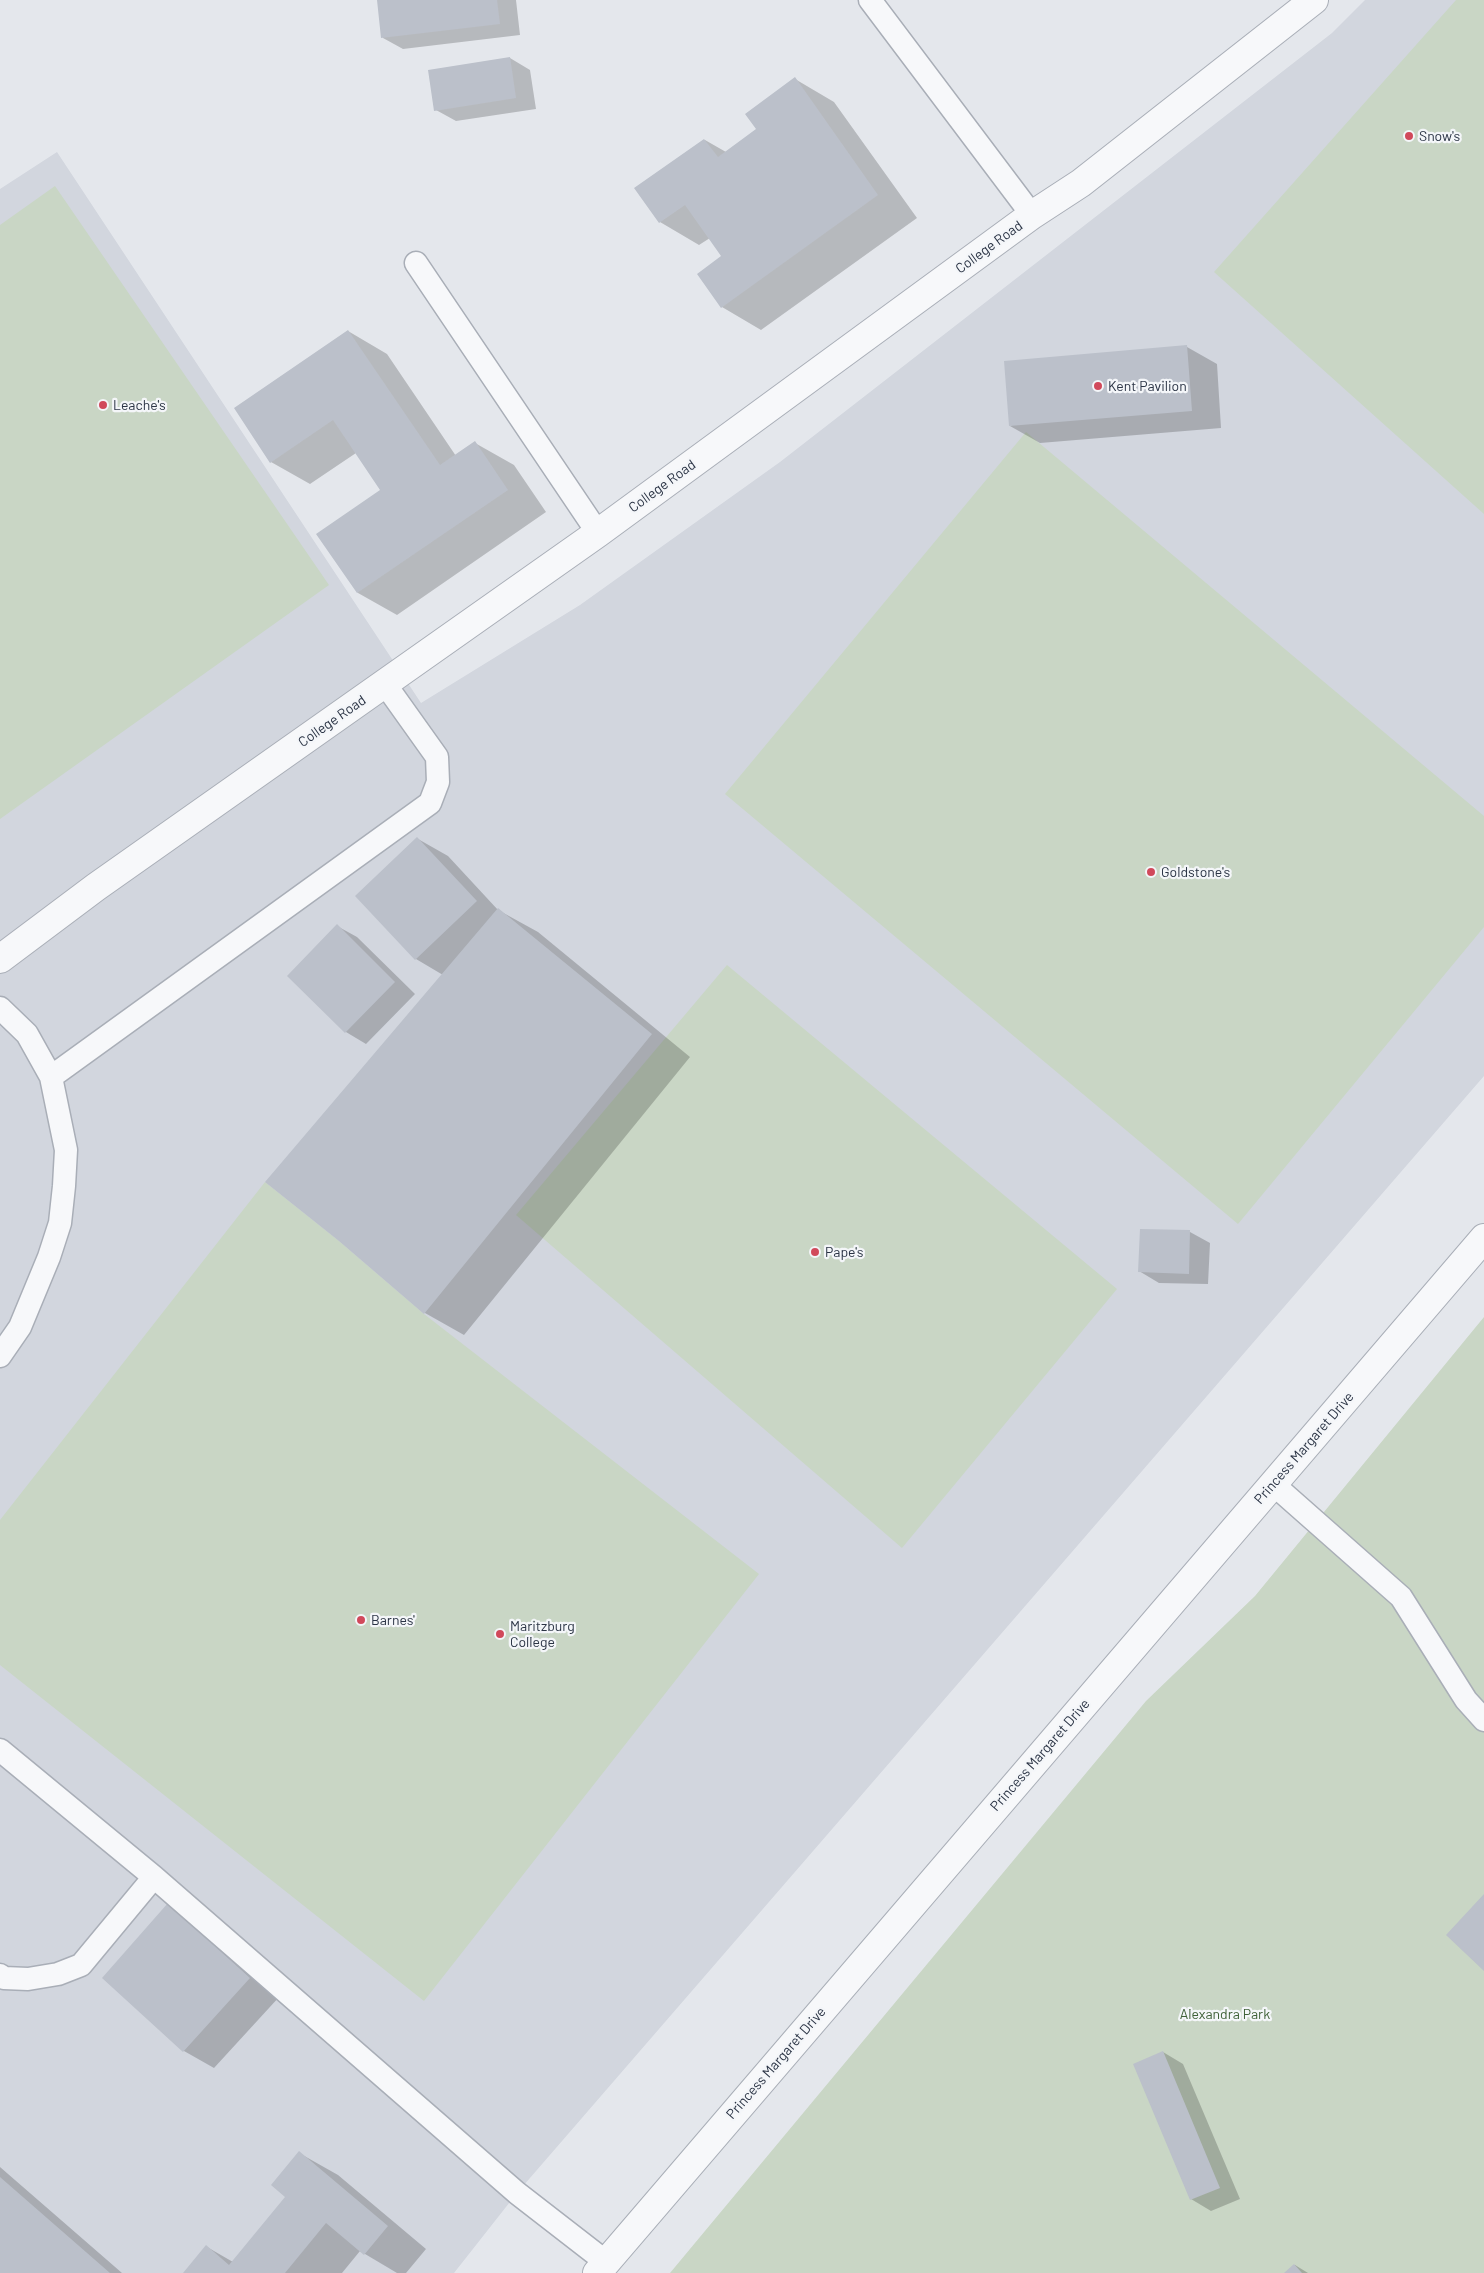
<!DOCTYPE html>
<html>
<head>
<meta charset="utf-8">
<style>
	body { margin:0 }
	canvas { display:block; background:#e4e7ec }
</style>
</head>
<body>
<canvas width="1484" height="2273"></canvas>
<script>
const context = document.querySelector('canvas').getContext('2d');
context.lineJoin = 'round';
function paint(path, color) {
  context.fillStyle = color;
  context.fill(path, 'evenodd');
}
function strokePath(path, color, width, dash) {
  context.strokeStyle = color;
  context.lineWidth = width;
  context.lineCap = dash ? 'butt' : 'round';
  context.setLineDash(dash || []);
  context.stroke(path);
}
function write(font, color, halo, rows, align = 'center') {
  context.font = font + ' Barlow,sans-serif';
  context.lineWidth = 4.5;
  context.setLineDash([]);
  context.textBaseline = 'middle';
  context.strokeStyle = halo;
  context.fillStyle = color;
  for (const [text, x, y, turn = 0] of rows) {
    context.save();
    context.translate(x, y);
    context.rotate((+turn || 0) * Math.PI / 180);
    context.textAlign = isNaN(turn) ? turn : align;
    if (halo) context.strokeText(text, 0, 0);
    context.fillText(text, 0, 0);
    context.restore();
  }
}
const built = new Path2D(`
	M1365 0H1484V1076L517 2193 454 2273H0V189L57 152 421 703 580 605 780 462 1332 33Z`);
const green = new Path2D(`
	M1456 0H1484V514L1214 272Z
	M55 186 329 585 0 819V225Z
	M1026 432 1484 816V927L1238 1224 725 794Z
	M727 965 1117 1289 902 1548 516 1215Z
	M265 1182 339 1241 424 1314 759 1574 424 2001 0 1665V1520Z
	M1484 1317V2273H670L1146 1701 1255 1596Z`);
const shadow = new Path2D(`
	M378 0H516L520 35 403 49 383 38Z
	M510 58 530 70 536 109 456 121 436 110Z
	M795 79 834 102 917 218 761 330 722 307 723 256 710 238 699 245 660 222 636 189 705 140 726 152 758 130Z
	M348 331 387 354 456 456 475 443 514 465 546 512 397 615 358 593 318 534 382 490 356 453 310 484 271 462Z
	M1187 347 1217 364 1221 428 1040 443 1010 426Z
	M418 839 448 856 498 910 538 932 690 1057 464 1335 425 1313 443 975 416 959 357 896Z
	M337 926 357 937 415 994 366 1044 346 1032 289 976Z
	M1190 1232 1210 1243 1208 1284 1159 1283 1139 1271Z
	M199 1922 280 1996 214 2068 184 2051 103 1978Z
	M1163 2052 1183 2064 1240 2199 1211 2211 1191 2199Z
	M299 2153 338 2175 426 2249 406 2273H397L360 2251 342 2273H184L207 2247 233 2262 287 2197Z
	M0 2167 122 2273H0Z
	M1295 2265 1308 2273H1286Z`);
const building = new Path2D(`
	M377 0H497L500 24 381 38Z
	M510 57 516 98 434 111 428 70Z
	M795 77 878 195 721 308 697 274 721 256 685 205 659 223 634 188 704 139 718 157 756 129 745 114Z
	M348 330 440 465 475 441 508 490 357 593 316 534 380 490 333 420 270 463 234 408Z
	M1187 345 1192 411 1009 426 1004 361Z
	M417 837 477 901 415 960 355 896Z
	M498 908 652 1034 424 1314 339 1241 265 1182Z
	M337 924 395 982 345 1033 287 976Z
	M1140 1229 1190 1230 1189 1274 1138 1272Z
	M1484 1894V1971L1446 1935Z
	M168 1903 250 1978 183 2052 102 1978Z
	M1163 2051 1220 2188 1190 2200 1133 2064Z
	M299 2151 388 2226 364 2255 326 2223 285 2273H183L206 2245 229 2265 285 2197 271 2185Z
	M0 2177 110 2273H0Z
	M1294 2264 1302 2273H1284Z`);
const service = new Path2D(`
	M870 0 1032 215
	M416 263 598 533
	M0 1008 27 1034 51 1077 66 1150 64 1186 60 1223 49 1257 20 1327 0 1356
	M51 1077 430 803 438 782 437 757 385 684
	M1273 1484 1401 1597 1466 1700 1484 1720
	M0 1750 154 1877 517 2193 606 2262
	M0 1975 4 1978 28 1979 58 1974 81 1965 154 1877`);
const minor = new Path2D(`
	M597 2273 1484 1238`);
const tertiary = new Path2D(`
	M0 959 96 887 598 533 1032 215 1081 183 1314 0`);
const markers = [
	[1409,136,5,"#d1495b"],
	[1098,386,5,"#d1495b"],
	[103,405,5,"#d1495b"],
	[1151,872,5,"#d1495b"],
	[815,1252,5,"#d1495b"],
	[361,1620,5,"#d1495b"],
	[500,1634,5,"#d1495b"]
];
const poiNames = [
	["Snow's",1419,136],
	["Kent Pavilion",1108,386],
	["Leache's",113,405],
	["Goldstone's",1161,872],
	["Pape's",825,1252],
	["Barnes'",371,1620],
	["Maritzburg",510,1626],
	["College",510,1642]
];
const streetNames = [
	["College Road",989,247,-36],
	["College Road",662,486,-36],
	["College Road",332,721,-35],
	["Princess Margaret Drive",1304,1448,-49],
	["Princess Margaret Drive",1040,1755,-49],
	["Princess Margaret Drive",776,2063,-49]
];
const parkNames = [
	["Alexandra Park",1225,2014]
];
paint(built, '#d2d6de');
paint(green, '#c9d6c5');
paint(shadow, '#0003');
paint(building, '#bbc0ca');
strokePath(service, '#a9aeb7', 25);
strokePath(minor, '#a9aeb7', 30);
strokePath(tertiary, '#a9aeb7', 30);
strokePath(service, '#f7f8fa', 22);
strokePath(minor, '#f7f8fa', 28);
strokePath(tertiary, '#f7f8fa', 28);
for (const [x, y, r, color] of markers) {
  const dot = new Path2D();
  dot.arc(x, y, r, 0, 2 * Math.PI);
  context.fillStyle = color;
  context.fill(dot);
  strokePath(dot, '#f4f6f9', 2);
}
write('14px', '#2b3445', '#f4f6f9', poiNames, 'left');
write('14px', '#2b3445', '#f4f6f9', streetNames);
write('14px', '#3f6138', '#f4f6f9', parkNames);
</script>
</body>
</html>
